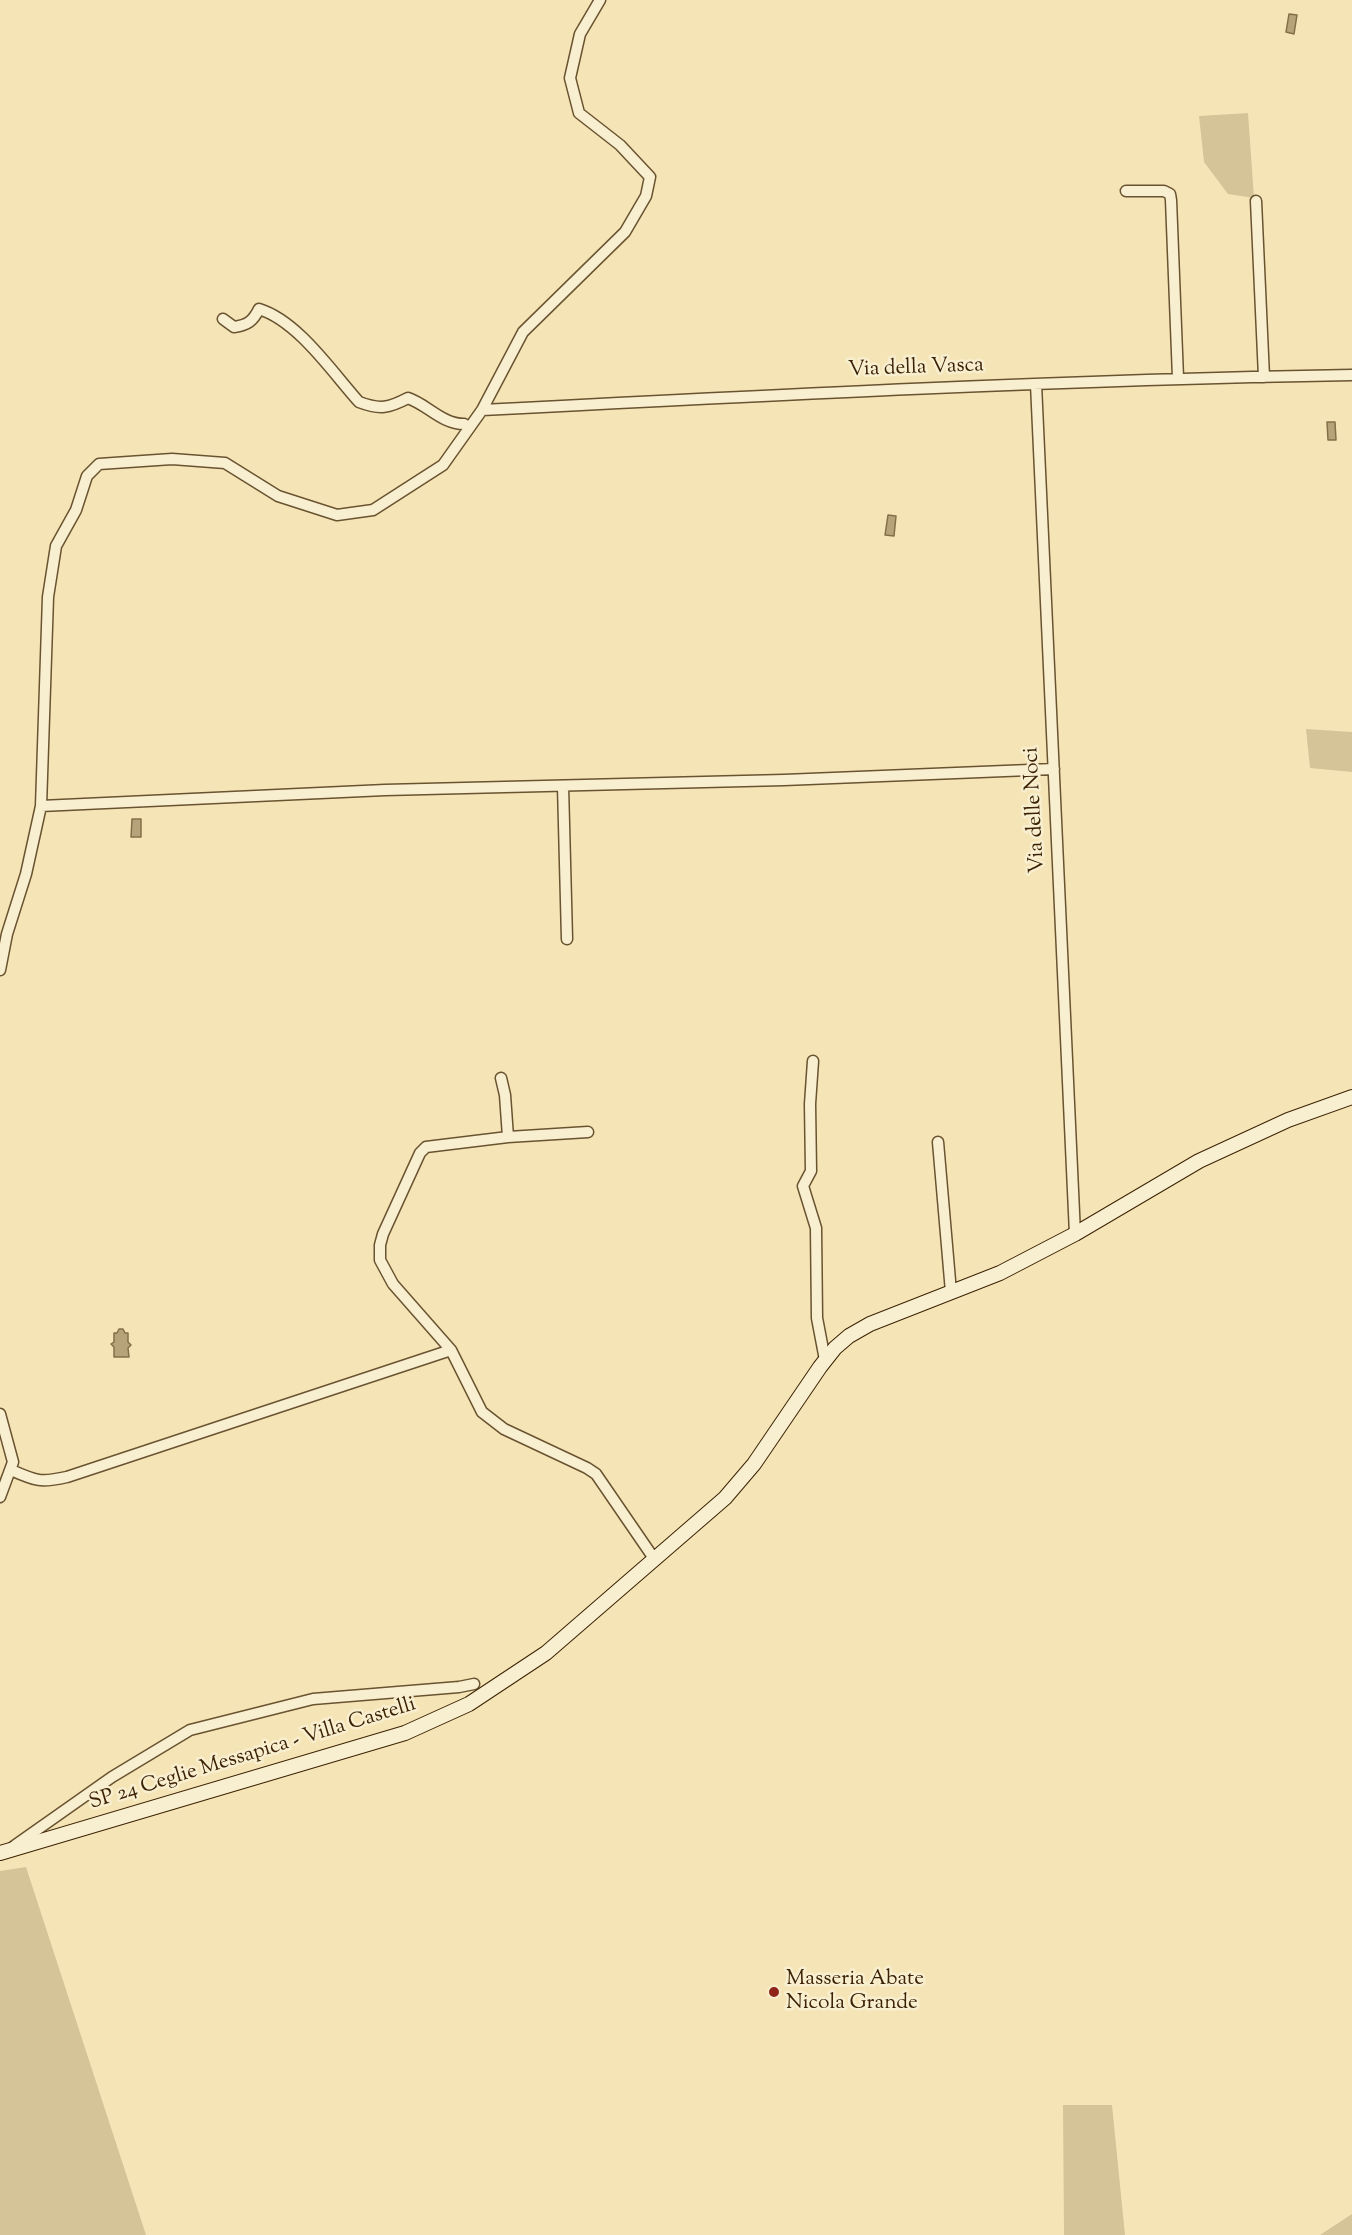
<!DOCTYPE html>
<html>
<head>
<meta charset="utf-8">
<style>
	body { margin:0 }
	canvas { display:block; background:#f5e5b6 }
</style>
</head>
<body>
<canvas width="1352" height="2235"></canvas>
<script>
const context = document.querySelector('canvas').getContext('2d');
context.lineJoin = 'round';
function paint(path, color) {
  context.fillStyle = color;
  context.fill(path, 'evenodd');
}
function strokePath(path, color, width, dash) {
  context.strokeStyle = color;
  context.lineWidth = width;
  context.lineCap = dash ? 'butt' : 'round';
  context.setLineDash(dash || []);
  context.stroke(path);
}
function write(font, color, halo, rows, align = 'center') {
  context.font = font + ' "Sorts Mill Goudy",serif';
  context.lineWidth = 5;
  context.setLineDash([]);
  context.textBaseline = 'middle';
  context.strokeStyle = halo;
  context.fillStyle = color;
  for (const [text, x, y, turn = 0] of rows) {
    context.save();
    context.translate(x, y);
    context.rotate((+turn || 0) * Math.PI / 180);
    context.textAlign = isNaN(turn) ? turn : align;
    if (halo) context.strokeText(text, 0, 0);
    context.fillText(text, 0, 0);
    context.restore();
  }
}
const green = new Path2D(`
	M1248 113 1254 198 1228 194 1204 162 1199 116Z
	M1306 729 1352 732V772L1310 768Z
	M26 1867 146 2235H0V1871Z
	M1063 2105H1112L1125 2235H1064Z
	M1352 2214V2235H1320Z`);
const water = new Path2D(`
	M1289 14 1297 15 1294 34 1286 32Z
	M1327 422H1335L1336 440H1328Z
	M888 515 896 516 894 536 885 535Z
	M132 819H141V837H131Z
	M119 1329H123L125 1333H128V1342L131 1345 128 1348 129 1357H114V1347L111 1344 114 1342V1333H117Z`);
const street = new Path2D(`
	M1126 191H1164L1170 194 1171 200 1178 378
	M1256 201 1264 377
	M223 319 234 327C248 325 253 321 259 309 298 321 332 372 359 402 380 410 389 408 408 398 428 405 442 424 464 424L469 428
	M1036 384 1075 1234
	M482 410C772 395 1062 380 1352 375
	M563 786 567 939
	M41 806 385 790 784 780 1054 769
	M0 970 7 934 26 874 41 806 48 597 56 546 76 510 87 476 99 464 172 459 225 463 278 496 337 515 373 510 443 465 482 410 523 332 625 232 646 196 650 177 620 145 579 113 570 78 580 34 600 0
	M813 1061 810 1104 811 1171 803 1186 816 1228 817 1318 825 1360
	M501 1078 505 1095 508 1137
	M588 1132 508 1137 426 1147 420 1153 383 1234 380 1245V1260L393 1284 451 1350 482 1412 504 1429 587 1468 596 1474 655 1560
	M938 1142 951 1292
	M0 1414 13 1462 0 1497
	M11 1470C36 1481 40 1483 67 1477L451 1350
	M14 1846 112 1777 190 1730 313 1699 459 1687 474 1684`);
const secondary = new Path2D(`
	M0 1853 405 1733 469 1704 546 1653 725 1498 754 1464 820 1367 835 1348 849 1336 870 1324 1000 1273 1075 1234 1199 1161 1288 1120 1352 1097`);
const markers = [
	[774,1992,6,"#8f2418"]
];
const streetNames = [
	["Via della Vasca",916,369,-2],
	["Via delle Noci",1036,810,-93],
	["SP 24 Ceglie Messapica - Villa Castelli",253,1755,-17]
];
const poiNames = [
	["Masseria Abate",786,1980],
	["Nicola Grande",786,2004]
];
paint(green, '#d5c498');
paint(water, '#b6a379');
strokePath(water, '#856f4a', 1.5);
strokePath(street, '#6a5330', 13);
strokePath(secondary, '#3b2203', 16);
strokePath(street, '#f8eed0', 10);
strokePath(secondary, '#f8eed0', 14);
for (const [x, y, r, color] of markers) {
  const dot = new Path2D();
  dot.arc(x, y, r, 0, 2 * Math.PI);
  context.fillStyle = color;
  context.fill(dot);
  strokePath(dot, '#f8eed0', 2);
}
write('21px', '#3b2203', '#f8eed0', streetNames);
write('21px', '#3b2203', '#f8eed0', poiNames, 'left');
</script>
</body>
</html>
